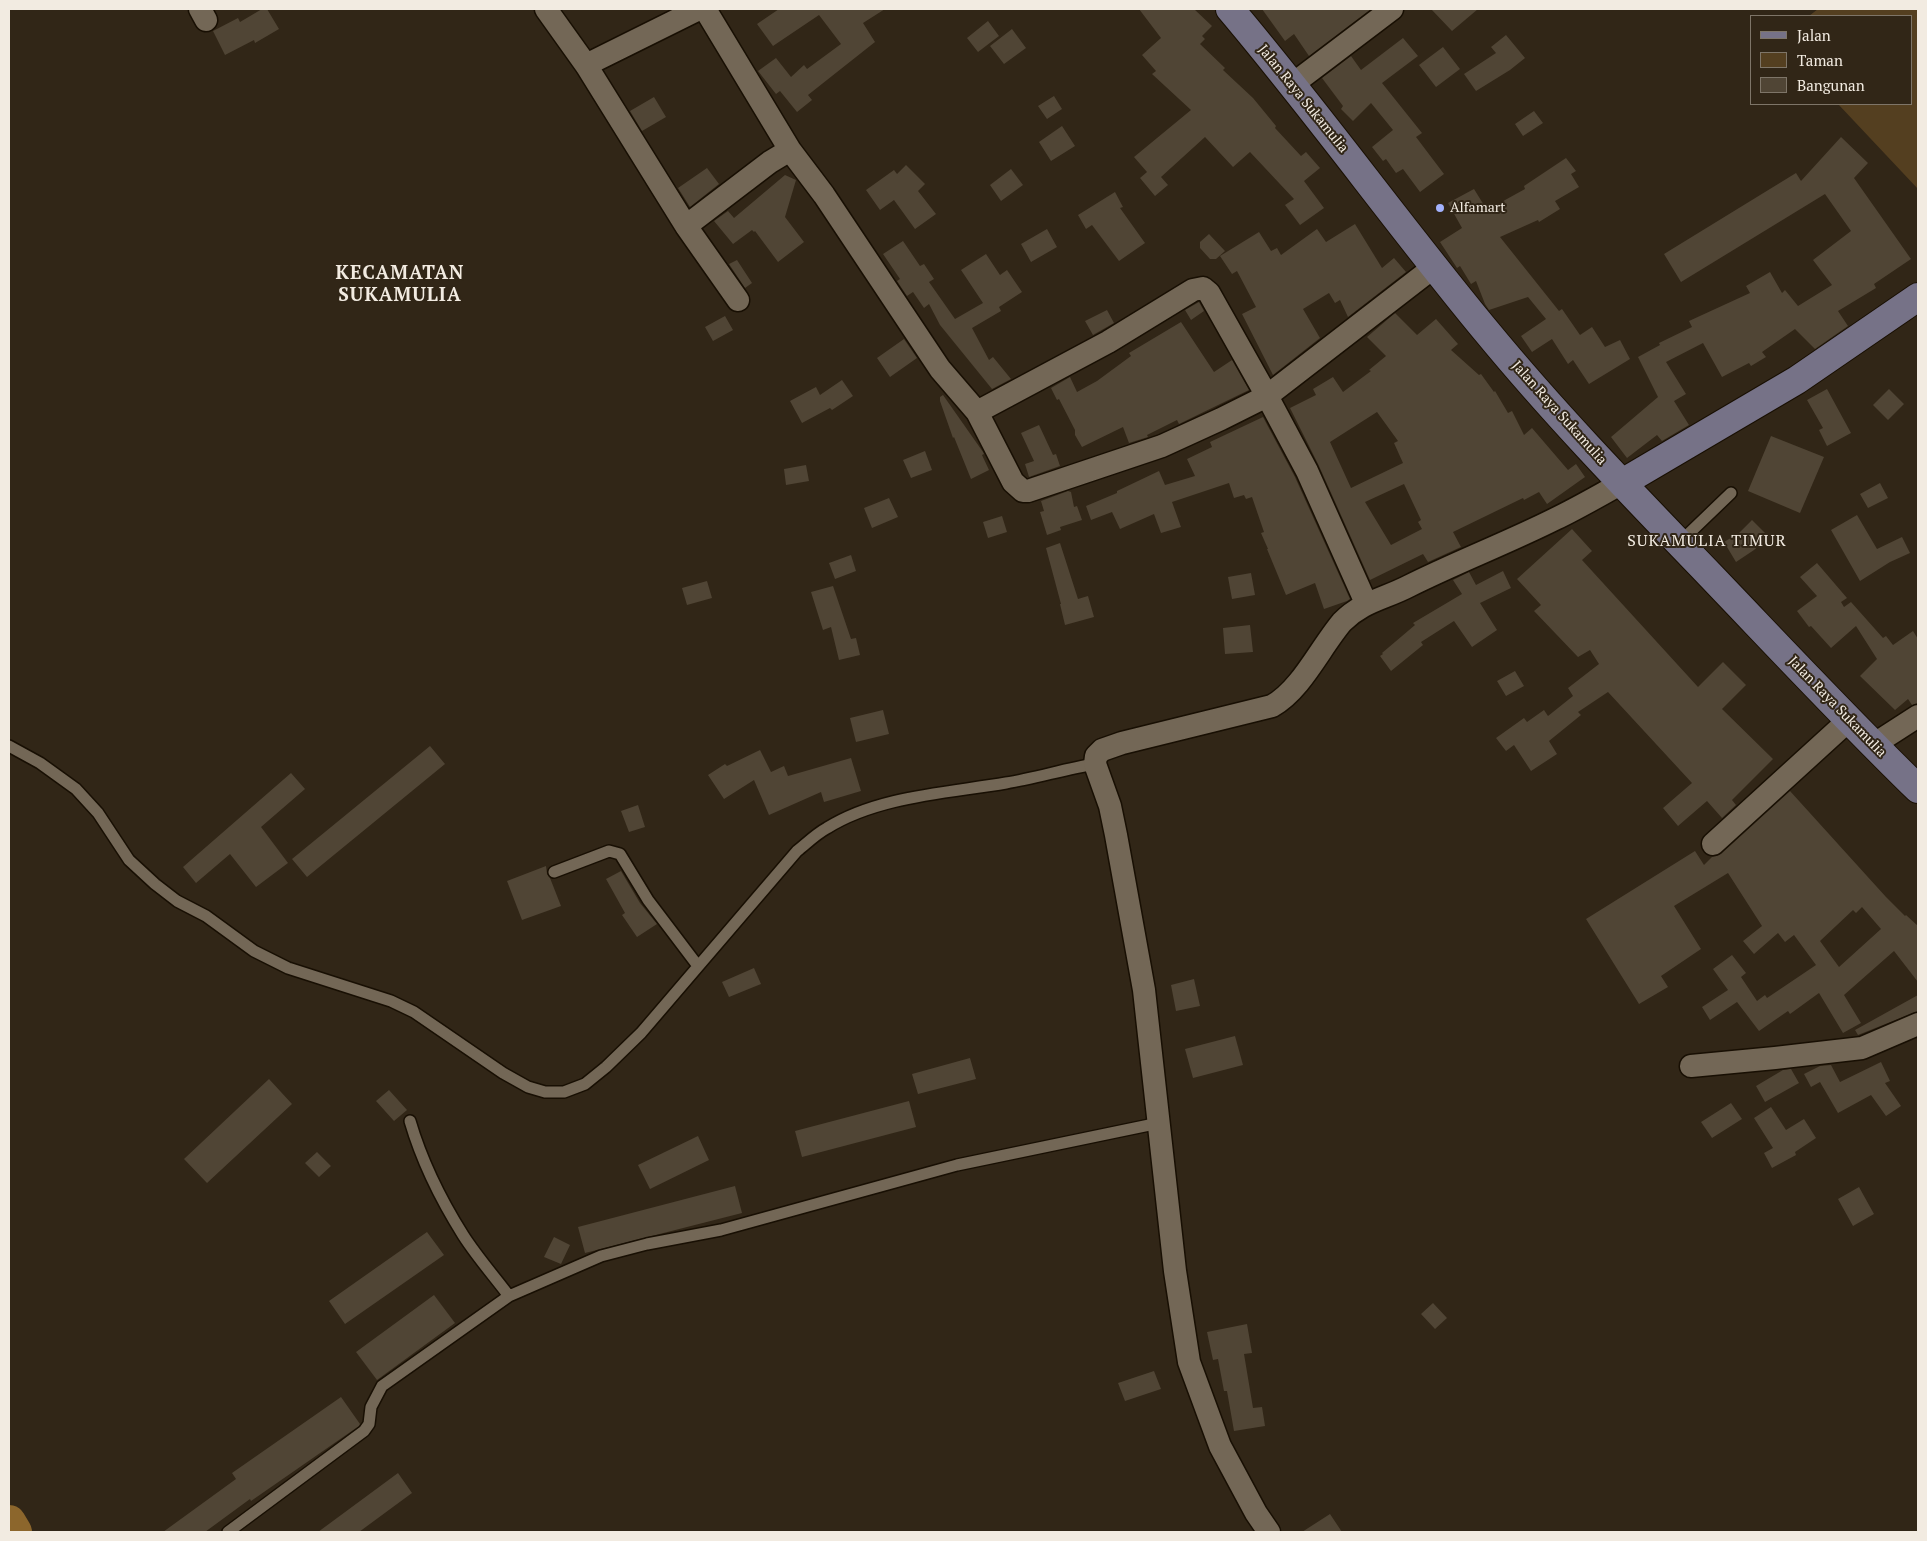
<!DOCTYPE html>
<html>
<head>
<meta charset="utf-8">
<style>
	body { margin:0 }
	#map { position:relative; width:1927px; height:1541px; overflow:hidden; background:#312617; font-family:"PT Serif",serif }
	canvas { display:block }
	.frame { position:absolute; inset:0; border:10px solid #f2ebe1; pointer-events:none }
	.legend { position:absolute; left:1750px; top:15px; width:162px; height:90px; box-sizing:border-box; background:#312617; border:1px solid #7e7568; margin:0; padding:6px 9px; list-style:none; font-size:15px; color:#f2ebe1 }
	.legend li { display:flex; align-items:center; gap:10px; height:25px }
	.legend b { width:25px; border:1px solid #7e7568 }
</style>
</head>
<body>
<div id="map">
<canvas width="1927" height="1541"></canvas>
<div class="frame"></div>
<ul class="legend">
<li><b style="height:6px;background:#767287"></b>Jalan</li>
<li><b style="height:14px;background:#543f20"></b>Taman</li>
<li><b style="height:14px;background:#504535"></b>Bangunan</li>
</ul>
</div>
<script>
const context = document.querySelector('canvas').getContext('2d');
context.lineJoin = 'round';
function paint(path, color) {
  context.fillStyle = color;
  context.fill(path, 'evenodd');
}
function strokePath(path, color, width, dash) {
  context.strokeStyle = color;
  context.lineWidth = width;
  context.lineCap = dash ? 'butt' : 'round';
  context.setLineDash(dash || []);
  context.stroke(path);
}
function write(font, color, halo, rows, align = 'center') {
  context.font = font + ' "PT Serif",serif';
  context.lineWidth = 4;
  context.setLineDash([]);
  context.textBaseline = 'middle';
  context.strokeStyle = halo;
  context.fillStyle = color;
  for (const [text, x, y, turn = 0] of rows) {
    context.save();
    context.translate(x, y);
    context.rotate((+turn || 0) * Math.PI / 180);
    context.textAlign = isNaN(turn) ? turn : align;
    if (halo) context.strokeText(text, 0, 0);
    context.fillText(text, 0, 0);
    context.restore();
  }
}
const green = new Path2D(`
	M1818 9H1918V189L1838 104H1911V16H1809Z`);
const river = new Path2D(`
	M9 1522 15 1532`);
const building = new Path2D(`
	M262 9H267L279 29 255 43 254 40 225 55 213 31 238 18 240 22Z
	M779 9H885L863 23 875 42 808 95 812 100 797 112 780 91 776 94 758 71 776 58 791 77 804 65 807 69 841 44 819 15 773 46 757 24Z
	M1139 9H1194L1212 26 1202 36 1205 39 1200 44 1225 68 1223 70 1253 98 1276 126 1275 128 1301 156 1306 152 1320 168 1304 181 1324 208 1300 225 1285 205 1294 199 1250 152 1233 167 1205 137 1161 177 1168 185 1155 196 1140 178 1147 172 1134 157 1191 110 1152 74 1156 71 1142 55 1161 38Z
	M1262 9H1371L1309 56 1294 34 1285 41Z
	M1431 9H1478L1452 31Z
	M988 21 999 36 978 52 967 38Z
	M1012 29 1026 48 1004 64 990 46Z
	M1506 35 1525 58 1510 70 1476 91 1464 74 1496 53 1491 47Z
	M1403 38 1418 56 1382 83 1422 133 1416 137 1444 174 1420 192 1403 169 1396 173 1386 159 1383 161 1372 147 1393 130 1371 103 1353 121 1341 109 1343 106 1322 78 1351 56 1361 70Z
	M1443 47 1460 69 1436 87 1419 65Z
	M1054 96 1062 109 1047 119 1038 106Z
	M654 97 666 117 642 131 630 111Z
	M1534 111 1543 123 1523 136 1515 124Z
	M1062 126 1075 146 1051 161 1039 142Z
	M1841 137 1868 163 1854 178 1911 259 1874 284 1876 288 1838 311 1848 326 1815 349 1795 329 1762 352 1766 357 1751 366 1749 363 1722 377 1703 343 1666 362 1686 394 1674 401 1689 425 1662 441 1657 435 1627 458 1611 437 1658 397 1638 357 1660 345 1659 343 1692 327 1689 321 1750 293 1746 286 1770 272 1782 293 1785 290 1798 306 1832 285 1813 260 1851 231 1825 194 1681 282 1664 254 1796 173 1801 181Z
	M1566 158 1576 171 1571 174 1579 187 1555 201 1560 209 1539 222 1538 220 1500 237 1559 311 1562 309 1580 335 1592 327 1605 347 1620 340 1630 359 1589 384 1573 360 1568 364 1552 339 1532 352 1521 336 1546 319 1528 297 1489 310 1485 304 1476 281 1471 284 1460 266 1457 268 1440 242 1462 228 1448 203 1474 189 1487 210 1525 189 1524 186Z
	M906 165 925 184 918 191 936 214 915 229 894 200 880 210 866 190 894 170 897 174Z
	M707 168 719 184 690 207 678 188Z
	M1011 169 1023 185 1001 201 990 185Z
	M785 175 796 180 785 217 804 242 778 262 755 231 754 232 752 230 733 244 714 221 728 211 734 218Z
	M1115 192 1123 207 1120 208 1145 243 1119 261 1092 225 1086 229 1078 215Z
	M1355 224 1382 268 1394 258 1406 272 1348 317 1340 300 1335 303 1329 293 1303 309 1320 338 1273 375 1242 314 1256 307 1237 271 1232 274 1220 256 1259 232 1271 251 1277 248 1281 255 1317 229 1326 242Z
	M1047 229 1057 247 1031 262 1021 244Z
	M1209 234 1225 251 1216 259H1210L1200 248V242Z
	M903 241 920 266 924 264 934 279 929 282 955 319 983 303 961 270 986 254 1000 275 1007 270 1022 292 999 307 1001 311 972 328 989 360 993 357 1011 379 992 389 940 325 929 304 924 308 913 292 907 296 897 281 900 279 883 254Z
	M737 260 752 283 745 288 729 264Z
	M1199 302 1204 311 1191 320 1185 310Z
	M1107 310 1114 323 1093 335 1085 321Z
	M1395 313 1417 335 1436 319 1458 344 1451 350 1479 375 1481 374 1494 392 1495 391 1508 413 1512 411 1524 435 1532 428 1568 470 1576 464 1585 477 1547 504 1539 492 1524 500 1523 498 1453 532 1461 547 1428 562 1423 554 1370 580 1319 466 1290 408 1316 395 1313 389 1333 377 1343 392 1371 371 1369 370 1386 356 1367 337ZM1377 412 1398 441 1394 443 1403 463 1351 488 1330 442ZM1404 484 1421 520 1418 522 1422 529 1391 545 1365 502Z
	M725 316 733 330 713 341 705 327Z
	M1181 322 1214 372 1232 360 1249 390 1179 424 1177 420 1147 435 1148 437 1129 443 1123 427 1082 447 1075 435V430L1059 399 1057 400 1051 388 1070 377 1077 392 1097 381 1131 356 1129 353Z
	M904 339 917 358 890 377 877 358Z
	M842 380 853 396 832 410 830 408 802 423 790 401 816 387 820 395Z
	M1827 389 1851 433 1827 446 1819 430 1823 428 1807 400Z
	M1889 389 1904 404 1888 420 1873 405Z
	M943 395 983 452 984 454 982 455 989 470 971 479 954 437 953 438 940 401V397Z
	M1263 417 1295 477 1350 599 1347 601 1324 609 1315 583 1286 595 1267 549H1268L1261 533 1264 532 1252 497 1246 499 1244 495 1234 498 1229 483 1172 502 1181 527 1161 533 1154 514 1120 529 1112 512 1091 520 1086 506 1117 493V491L1159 471 1165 485 1195 476 1187 459 1212 447 1210 442Z
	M1039 425 1053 455 1056 454 1060 466 1029 477 1025 464 1034 461 1021 433Z
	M1771 436 1824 457 1800 513 1748 491Z
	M925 451 932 470 911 478 903 460Z
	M806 465 809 481 786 485 784 469Z
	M1880 483 1888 498 1868 508 1860 494Z
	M1068 491 1071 492 1074 507 1077 506 1082 520 1060 527 1061 530 1047 535 1040 512 1044 511 1041 501Z
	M889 498 898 517 872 528 864 508Z
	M1857 515 1877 549 1902 537 1910 553 1890 562 1860 581 1831 530Z
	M1002 516 1007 532 988 538 983 522Z
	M1752 520 1769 537 1754 550 1736 562 1724 542 1739 533Z
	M1572 529 1592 551 1582 560 1698 687 1723 662 1746 685 1722 709 1773 759 1732 800 1736 805 1722 818 1707 801 1678 826 1663 808 1692 783 1608 692 1578 712 1581 715 1549 741 1557 754 1531 771 1514 745 1506 751 1496 738 1524 718 1527 722 1544 710 1548 716 1573 696 1568 688 1599 664 1590 650 1578 657 1534 611 1541 605 1517 579Z
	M1060 543 1078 599 1088 596 1094 617 1065 625 1060 604H1061L1046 548Z
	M851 555 856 571 835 579 829 563Z
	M1817 563 1847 598 1841 602 1844 607 1851 602 1883 638 1886 636 1893 645 1913 631 1918 639V703L1912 705 1908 699 1895 710 1860 676 1877 659 1856 626 1831 648 1811 626 1809 627 1797 611 1817 596 1800 577Z
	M1503 571 1511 588 1480 603 1497 630 1472 647 1454 621 1421 642 1423 645 1391 671 1380 656 1383 654 1382 653 1415 625 1413 623 1462 594 1453 580 1469 572 1476 585Z
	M1251 573 1255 595 1232 599 1228 577Z
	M707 581 712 598 687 605 682 588Z
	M833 586 851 639 856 638 860 655 839 660 831 627 823 630 811 592Z
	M1250 625 1253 652 1225 654 1223 628Z
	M1515 671 1524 686 1506 696 1497 681Z
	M883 710 889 734 856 742 850 718Z
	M430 746 445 764 307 877 292 859Z
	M760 750 771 772 784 766 788 776 851 758 861 791 824 802 821 792 769 815 754 780 724 799 708 775 725 764 727 766Z
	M291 773 305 789 261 827 288 863 256 887 230 854 196 883 183 867Z
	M1790 791 1886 897 1905 916 1906 915 1918 926V982L1894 951 1844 995 1861 1023 1843 1033 1819 993 1790 1014 1788 1011 1759 1031 1737 1002 1710 1020 1702 1007 1728 990 1713 969 1732 955 1746 973 1741 977 1757 1001 1765 995 1767 998 1816 965 1794 935 1785 942 1778 933 1754 954 1743 941 1762 926 1728 873 1674 906 1701 949 1661 976 1668 987 1639 1004 1586 919 1695 851 1704 865 1712 857 1721 854ZM1862 907 1881 929 1839 967 1820 941 1853 910 1856 913Z
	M638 805 645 827 629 832 621 811Z
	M546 866 547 874 550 878 561 906 522 920 507 881Z
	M621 871 640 903 657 924 637 937 622 915 625 913 606 879Z
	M754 968 761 984 729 997 722 982Z
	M1194 979 1200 1006 1176 1011 1171 985Z
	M1918 995V1011L1858 1035 1855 1030Z
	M1235 1036 1243 1065 1193 1078 1185 1049Z
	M970 1058 976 1079 918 1094 912 1074Z
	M1881 1062 1890 1081 1885 1083 1901 1106 1886 1116 1871 1095 1838 1113 1820 1082 1811 1087 1804 1074 1820 1066 1831 1065 1840 1082Z
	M1791 1069 1799 1083 1765 1102 1756 1086 1783 1070Z
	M269 1079 292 1104 207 1183 184 1159Z
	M389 1090 407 1110 394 1121 376 1101Z
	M909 1101 916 1127 802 1157 795 1131Z
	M1731 1103 1742 1119 1712 1138 1701 1122Z
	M1771 1107 1786 1130 1804 1119 1816 1138 1795 1152 1796 1155 1772 1168 1764 1153 1773 1148 1754 1118Z
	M698 1136 709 1160 650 1189 638 1165Z
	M317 1152 331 1166 319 1177 305 1163Z
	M735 1186 742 1213 585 1253 578 1227Z
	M1859 1187 1874 1214 1853 1226 1838 1199Z
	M427 1232 444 1255 345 1324 329 1301Z
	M554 1237 570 1245 561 1264 544 1257Z
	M434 1295 455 1323 377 1380 356 1352Z
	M1433 1303 1447 1318 1435 1329 1421 1314Z
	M1247 1324 1252 1353 1244 1354 1253 1408 1262 1407 1265 1426 1234 1431 1227 1391H1224L1218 1359 1213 1360 1207 1332Z
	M1154 1371 1161 1389 1125 1401 1118 1383Z
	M341 1397 360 1424 359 1426 251 1501 250 1499 205 1532H163L236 1479 232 1473Z
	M398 1473 412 1493 359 1532H318Z
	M1330 1514 1342 1532H1302Z`);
const lane = new Path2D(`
	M1679 543 1731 493
	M9 746 40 763 76 789 98 813 129 860 155 884 177 901 206 916 254 951 288 968 391 1001 414 1012 503 1073 528 1087 545 1092H564L585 1084 606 1067 641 1033 797 851C807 843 816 834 827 828 878 796 948 793 1006 783 1036 778 1065 769 1095 764
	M554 872 609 851 620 854 648 900 698 966
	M410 1121C422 1162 441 1200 463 1235 477 1257 494 1276 509 1296
	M228 1532 364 1431 369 1424 371 1407 382 1386 509 1296 601 1256 647 1244 721 1230 957 1165 1159 1123`);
const street = new Path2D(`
	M200 9 206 20
	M546 9 586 65 686 226 738 300
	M705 9 790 150
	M586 65 699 9
	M1293 84 1392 9
	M686 226 770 162 790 150 824 195 940 369 977 412 1013 482 1023 491H1028L1162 446 1221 419 1267 396 1434 267
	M977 412 1108 342 1193 290 1203 288 1209 293 1267 396 1307 471 1366 603
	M1873 745 1918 716
	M1713 844 1849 720
	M1691 1066 1775 1058 1862 1048 1918 1024
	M1269 1532 1256 1513 1220 1446 1189 1362 1175 1271 1144 990 1116 835 1110 806 1095 764 1096 756 1102 750 1122 743 1272 706C1301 690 1320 648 1342 622 1363 601 1384 599 1409 586 1457 562 1507 543 1555 519 1578 508 1600 495 1622 483`);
const secondary = new Path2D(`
	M1230 9C1319 114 1399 226 1487 332 1557 417 1634 496 1710 575 1779 647 1847 720 1918 789
	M1622 483 1797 380 1918 297`);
const markers = [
	[1440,208,5,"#a3b2fd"]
];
const streetNames = [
	["Jalan Raya Sukamulia",1303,99,51],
	["Jalan Raya Sukamulia",1559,413,48],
	["Jalan Raya Sukamulia",1837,707,46]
];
const poiNames = [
	["Alfamart",1450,208]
];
const quarterNames = [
	["SUKAMULIA TIMUR",1707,541]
];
const districtNames = [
	["KECAMATAN",400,274],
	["SUKAMULIA",400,296]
];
paint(green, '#543f20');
strokePath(river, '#8c662c', 34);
paint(building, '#504535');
strokePath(lane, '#180f03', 14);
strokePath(street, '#180f03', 25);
strokePath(secondary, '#180f03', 30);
strokePath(lane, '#736756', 11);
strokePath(street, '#736756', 22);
strokePath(secondary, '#767287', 28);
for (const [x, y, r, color] of markers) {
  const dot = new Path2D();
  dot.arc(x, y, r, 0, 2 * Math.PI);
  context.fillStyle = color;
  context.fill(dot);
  strokePath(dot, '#312617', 2);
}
write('14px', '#f2ebe1', '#312617', streetNames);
write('14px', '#f2ebe1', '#312617', poiNames, 'left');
context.letterSpacing = '1px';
write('16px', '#f2ebe1', '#312617', quarterNames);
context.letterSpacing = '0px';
context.letterSpacing = '1px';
write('bold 19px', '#f2ebe1', '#312617', districtNames);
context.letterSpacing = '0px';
</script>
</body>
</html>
